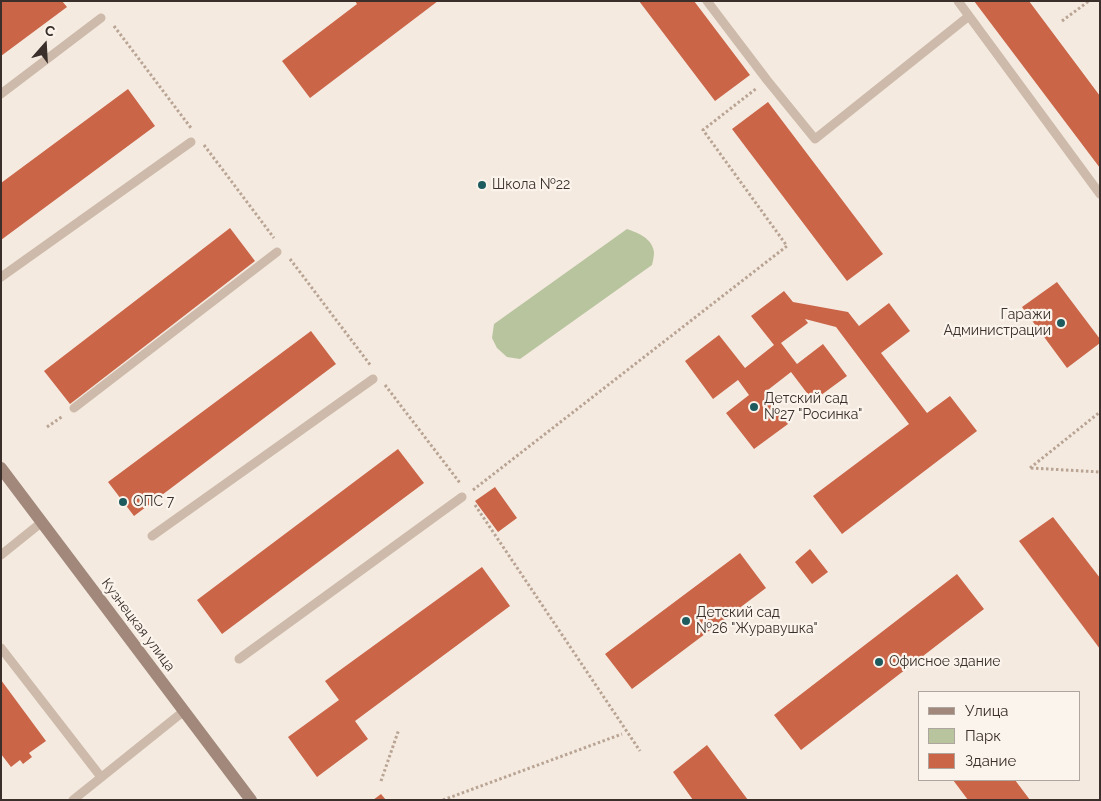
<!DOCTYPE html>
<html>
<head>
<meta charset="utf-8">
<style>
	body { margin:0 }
	#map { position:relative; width:1101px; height:801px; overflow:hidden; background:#f4eae0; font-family:Raleway,sans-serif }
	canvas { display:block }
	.frame { position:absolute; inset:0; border:2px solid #3a2f2a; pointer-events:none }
	.legend { position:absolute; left:918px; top:691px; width:162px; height:90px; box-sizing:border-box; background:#fbf4ec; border:1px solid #aea59e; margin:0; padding:6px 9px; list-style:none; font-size:15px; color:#3a2f2a }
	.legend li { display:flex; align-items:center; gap:10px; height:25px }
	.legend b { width:25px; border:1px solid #aea59e }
	.north { position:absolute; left:20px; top:20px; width:50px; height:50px; -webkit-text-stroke:4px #fbf4ec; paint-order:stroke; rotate:19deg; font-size:14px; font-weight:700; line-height:20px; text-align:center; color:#3a2f2a }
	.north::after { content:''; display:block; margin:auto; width:18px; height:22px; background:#3a2f2a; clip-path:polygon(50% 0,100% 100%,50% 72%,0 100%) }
</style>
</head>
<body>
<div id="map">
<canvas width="1101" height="801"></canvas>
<div class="frame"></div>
<ul class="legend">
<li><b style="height:6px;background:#a1887b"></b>Улица</li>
<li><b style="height:14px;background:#b8c49e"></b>Парк</li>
<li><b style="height:14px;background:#ca6548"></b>Здание</li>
</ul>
<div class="north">С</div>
</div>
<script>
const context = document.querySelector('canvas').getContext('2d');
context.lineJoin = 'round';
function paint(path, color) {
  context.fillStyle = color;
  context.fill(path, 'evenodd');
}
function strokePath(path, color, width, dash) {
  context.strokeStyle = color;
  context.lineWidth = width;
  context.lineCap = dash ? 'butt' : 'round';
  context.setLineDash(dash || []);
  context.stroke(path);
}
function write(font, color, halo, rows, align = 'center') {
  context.font = font + ' Raleway,sans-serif';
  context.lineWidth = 4.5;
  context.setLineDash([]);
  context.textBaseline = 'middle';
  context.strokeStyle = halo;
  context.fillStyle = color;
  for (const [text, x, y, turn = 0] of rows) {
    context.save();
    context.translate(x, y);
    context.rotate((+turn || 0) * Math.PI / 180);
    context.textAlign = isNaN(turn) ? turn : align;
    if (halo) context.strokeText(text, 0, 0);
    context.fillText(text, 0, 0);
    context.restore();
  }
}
const green = new Path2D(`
	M627 229C638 233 652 238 654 252 654 256 653 261 652 265L520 359 507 357 497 348 492 338 494 324Z`);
const building = new Path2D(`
	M1 1H62L67 7 1 56Z
	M355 1H438L310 98 282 61 357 4Z
	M639 1H694L750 75 715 101Z
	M974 1H1029L1100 96V168Z
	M128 89 155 126 1 240V183Z
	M768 102 883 254 847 281 732 129Z
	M230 228 255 261 70 404 44 371Z
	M1057 282 1100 339V343L1067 368 1022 307Z
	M784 291 793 302 848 312 859 326 889 303 910 331 881 353 927 413 950 396 977 431 842 534 813 496 909 424 836 327 805 319 808 323 781 343 797 364 823 344 847 376 813 401 791 372 764 393 788 424 754 449 726 413 749 395 738 380 713 399 685 361 719 335 745 368 774 345 751 316Z
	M311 331 336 364 134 516 108 482Z
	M398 449 424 483 222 634 197 600Z
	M495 487 517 518 498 532 475 501Z
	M1053 517 1100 578V649L1019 541Z
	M810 549 828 572 812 584 795 562Z
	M740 553 766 588 632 689 605 654Z
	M482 567 510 606 355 721 368 739 317 777 288 737 339 700 325 681Z
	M957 574 984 609 801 750 774 715Z
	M1 680 46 741 29 753 32 757 23 764 20 760 11 767 1 754Z
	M707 745 748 800H693L673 772Z
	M953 780H1015L1030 800H968Z
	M381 794 386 800H373Z`);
const path = new Path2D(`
	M1062 21 1089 1
	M114 26 191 128
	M204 145 274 238
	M290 259 371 366
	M385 385 460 483
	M47 427 63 416
	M1030 468 1100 412
	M1031 468 1100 472
	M473 490 787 246 703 130 757 88
	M475 505 640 751
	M381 781 399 729
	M443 800 622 734`);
const service = new Path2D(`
	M707 1 767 80 815 139 969 16
	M958 1 1100 194
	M1 94 101 18
	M1 277 191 142
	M74 408 277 252
	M152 536 373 379
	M1 555 42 522
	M1 648 101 777
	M239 659 462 497
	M73 800 184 711`);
const secondary = new Path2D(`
	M1 468 251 800`);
const markers = [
	[482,185,5,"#1e5b5e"],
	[1061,323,5,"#1e5b5e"],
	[754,407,5,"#1e5b5e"],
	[123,502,5,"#1e5b5e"],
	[686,621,5,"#1e5b5e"],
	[879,662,5,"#1e5b5e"]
];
const poiNames = [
	["Школа №22",492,185],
	["Гаражи",1051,315,"right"],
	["Администрации",1051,331,"right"],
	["Детский сад",764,399],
	["№27 \"Росинка\"",764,415],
	["ОПС 7",133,502],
	["Детский сад",696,613],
	["№26 \"Журавушка\"",696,629],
	["Офисное здание",889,662]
];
const streetNames = [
	["Кузнецкая улица",138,625,53]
];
paint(green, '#b8c49e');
paint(building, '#ca6548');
strokePath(path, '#b9a494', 3, [2.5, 2.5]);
strokePath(service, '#cdbaaa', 9);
strokePath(secondary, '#a1887b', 12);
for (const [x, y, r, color] of markers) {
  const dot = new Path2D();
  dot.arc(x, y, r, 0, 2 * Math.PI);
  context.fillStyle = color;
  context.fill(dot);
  strokePath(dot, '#fbf4ec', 2);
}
write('14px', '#3a2f2a', '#fbf4ec', poiNames, 'left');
write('14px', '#3a2f2a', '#fbf4ec', streetNames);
</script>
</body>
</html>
